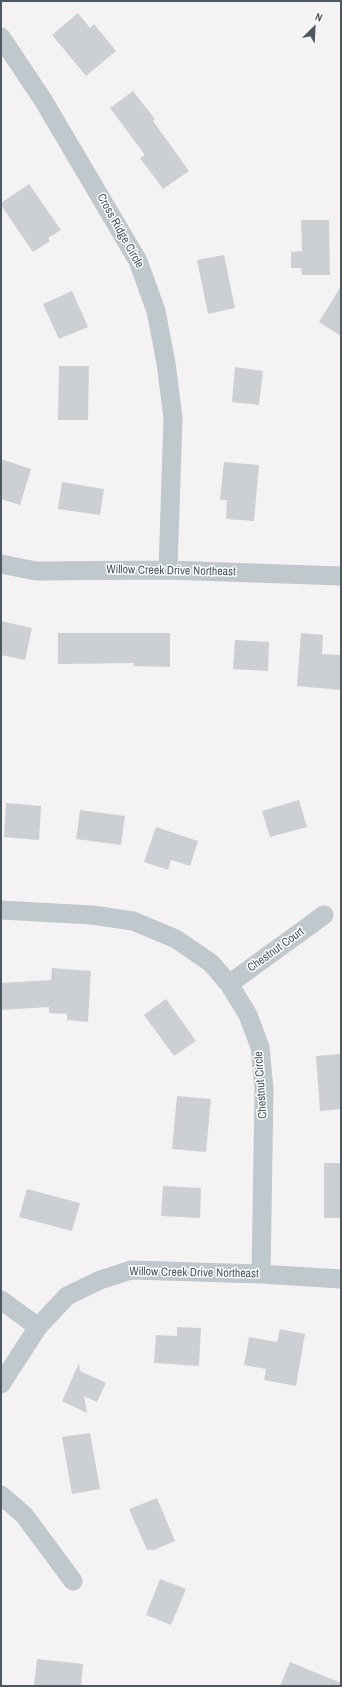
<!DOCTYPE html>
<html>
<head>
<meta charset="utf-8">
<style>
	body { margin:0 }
	#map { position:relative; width:342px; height:1687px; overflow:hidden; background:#f4f2f3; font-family:"Archivo Narrow",sans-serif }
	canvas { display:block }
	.frame { position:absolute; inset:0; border:2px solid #4b585f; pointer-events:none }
	.north { position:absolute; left:294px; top:8px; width:40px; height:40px; -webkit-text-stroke:3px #fff; paint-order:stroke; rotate:24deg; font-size:11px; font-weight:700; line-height:16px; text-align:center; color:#4b585f }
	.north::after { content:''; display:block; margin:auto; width:14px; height:18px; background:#4b585f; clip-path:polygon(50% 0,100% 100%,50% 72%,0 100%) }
</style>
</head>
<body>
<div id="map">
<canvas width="342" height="1687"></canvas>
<div class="frame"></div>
<div class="north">N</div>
</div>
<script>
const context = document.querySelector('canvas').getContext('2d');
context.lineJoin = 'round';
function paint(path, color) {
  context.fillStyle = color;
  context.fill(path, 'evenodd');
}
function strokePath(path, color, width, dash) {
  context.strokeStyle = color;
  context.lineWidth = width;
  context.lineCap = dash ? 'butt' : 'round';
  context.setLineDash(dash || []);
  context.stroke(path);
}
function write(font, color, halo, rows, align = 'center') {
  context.font = font + ' "Archivo Narrow",sans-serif';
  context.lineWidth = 3;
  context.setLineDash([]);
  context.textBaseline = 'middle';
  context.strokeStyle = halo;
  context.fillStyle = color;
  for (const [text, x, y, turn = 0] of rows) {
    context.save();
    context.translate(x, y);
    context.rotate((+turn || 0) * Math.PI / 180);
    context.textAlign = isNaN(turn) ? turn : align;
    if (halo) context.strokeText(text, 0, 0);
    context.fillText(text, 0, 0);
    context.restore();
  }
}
const building = new Path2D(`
	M78 13 90 28 94 24 116 51 86 76 52 35Z
	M133 91 155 119 153 121 189 171 163 189 140 158 145 155 110 108Z
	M29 184 61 230 48 238 50 241 33 252 1 205V203Z
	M301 220H329L330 275H302L301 268H291V252L302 251Z
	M224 255 235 308 208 314 197 260Z
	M341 286V336L319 322Z
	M72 291 88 327 59 339 43 304Z
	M59 366H89L88 420H58Z
	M235 367 263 371 259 405 232 402Z
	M1 459 31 469 20 505 1 499Z
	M224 462 259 465 254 521 226 519 227 500H220Z
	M62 482 104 489 100 515 58 509Z
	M1 621 32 628 25 660 1 655Z
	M58 633H170V667L133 666 134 663 58 664Z
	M301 633 323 635 322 654 341 655V690L297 686Z
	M235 640 269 642 268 671 233 669Z
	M299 800 307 827 270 837 262 811Z
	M6 803 41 806 39 840 4 837Z
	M80 810 125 816 121 845 76 839Z
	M156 827 198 841 190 866 171 860 168 870 144 862Z
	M52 968 91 971 88 1022 67 1020V1014L49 1013V1007L1 1010V983L51 980Z
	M166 999 196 1041 174 1056 144 1015Z
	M341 1054V1109L320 1111 316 1056Z
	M177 1096 211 1099 206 1152 172 1149Z
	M324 1163H341V1218H324Z
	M163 1186 201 1188 200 1218 161 1216Z
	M27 1189 80 1203 72 1231 19 1217Z
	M177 1327 201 1328 199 1366 154 1363 156 1335 177 1336Z
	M280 1329 305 1334 296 1386 264 1380 266 1369 244 1365 249 1337 277 1342Z
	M79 1363 80 1371 106 1383 97 1402 84 1396 87 1413 62 1401Z
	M90 1433 100 1489 72 1494 62 1437Z
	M157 1498 175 1541 154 1550H147L129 1509Z
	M160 1579 186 1589 171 1625 146 1615Z
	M37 1659 83 1664 81 1686H34Z
	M290 1662 341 1683V1686H280Z`);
const minor = new Path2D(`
	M1 37 43 100 138 261 156 311 166 363 173 418 168 570
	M1 564 36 571 168 570 341 576
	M1 910 92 915 133 921 176 939 211 963 229 984 248 1015 260 1047 264 1090 261 1274
	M229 984 324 915
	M1 1300 38 1327
	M1 1384 38 1327 67 1296 100 1280 131 1270 261 1274 341 1279
	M1 1495 24 1515 73 1581`);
const streetNames = [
	["Cross Ridge Circle",120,231,61],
	["Willow Creek Drive Northeast",171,571,1],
	["Chestnut Court",276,950,-36],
	["Chestnut Circle",261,1085,-94],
	["Willow Creek Drive Northeast",194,1273,1]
];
paint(building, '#ccd0d4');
strokePath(minor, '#bfc8cd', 19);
write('12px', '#4b585f', '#fff', streetNames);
</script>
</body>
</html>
